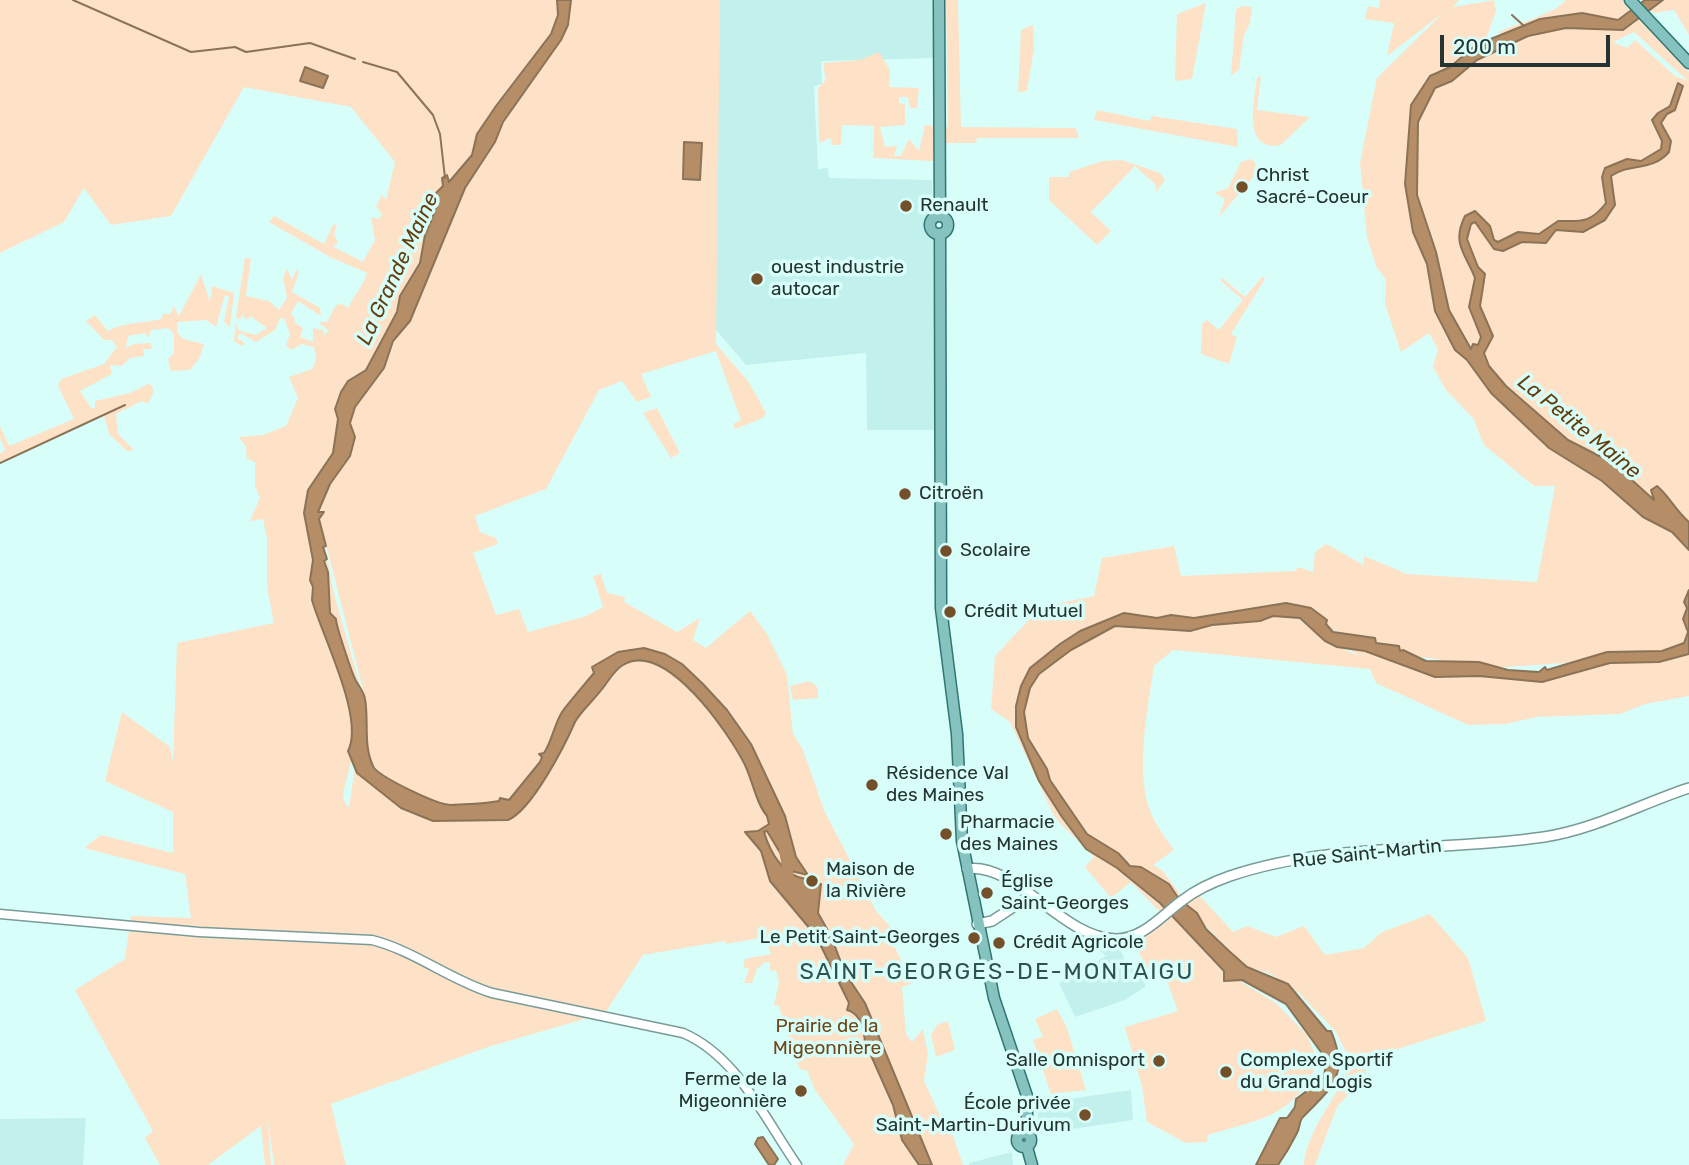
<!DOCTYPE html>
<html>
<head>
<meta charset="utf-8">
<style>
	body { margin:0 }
	#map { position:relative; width:1689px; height:1165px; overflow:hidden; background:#d8fefa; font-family:Rubik,sans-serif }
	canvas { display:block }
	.scale { position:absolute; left:1440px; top:35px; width:170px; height:32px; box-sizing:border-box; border:4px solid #253332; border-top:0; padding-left:9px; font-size:21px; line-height:24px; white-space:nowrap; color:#253332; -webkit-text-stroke:5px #d8fefa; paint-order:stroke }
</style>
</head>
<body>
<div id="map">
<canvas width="1689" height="1165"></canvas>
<div class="scale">200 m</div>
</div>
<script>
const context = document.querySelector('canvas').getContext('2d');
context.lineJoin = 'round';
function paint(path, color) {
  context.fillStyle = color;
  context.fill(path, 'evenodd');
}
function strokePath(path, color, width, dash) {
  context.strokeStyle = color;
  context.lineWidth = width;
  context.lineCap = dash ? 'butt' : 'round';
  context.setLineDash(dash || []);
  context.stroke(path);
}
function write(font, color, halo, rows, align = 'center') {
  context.font = font + ' Rubik,sans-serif';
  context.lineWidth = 7;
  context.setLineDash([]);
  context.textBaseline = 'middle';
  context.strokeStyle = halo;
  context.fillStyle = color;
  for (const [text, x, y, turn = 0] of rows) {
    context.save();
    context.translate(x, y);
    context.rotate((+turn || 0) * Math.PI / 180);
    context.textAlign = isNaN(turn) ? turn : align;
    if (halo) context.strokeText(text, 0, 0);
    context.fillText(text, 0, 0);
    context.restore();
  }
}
const built = new Path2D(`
	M719 0H936L935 58 821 61 822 84 814 86 818 169 828 168 829 178 932 180 936 430H867L866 353 746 365 711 324Z
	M1088 939 1117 943 1128 967 1134 965 1146 986 1125 1000 1075 1017 1059 983 1106 956Z
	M1131 1090 1133 1120 1039 1134 1037 1109 1040 1103Z
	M86 1118 83 1165H0V1119Z
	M1012 1152 1013 1165H969V1163Z`);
const green = new Path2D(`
	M0 0H720L716 344 748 381 766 413 763 418 735 429 733 424 741 420 716 351 641 374 651 397 637 402 622 381 599 390 546 489 475 516 480 532 496 538 498 544 473 553 496 615 519 609 528 632 586 616 603 607 593 576 601 574 607 593 625 597 624 602 677 632 700 618 693 640 706 648 750 611 767 634 787 675 793 734 803 750 824 810 876 911 895 932 890 938 913 983 902 987 906 1034 912 1042 923 1029 928 1054 924 1081 946 1129 949 1124 963 1165H843L854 1144 815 1090 807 1070H801L796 1062 779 1006 774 1005 779 982 776 970 770 971V962H765L757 969 752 983H744L749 969 743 967 745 959 771 954 764 936C750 941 739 941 726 944L725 941 643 955 605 1013 488 1047 331 1104 346 1165H274L268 1119 271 1165H265L261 1126 208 1165H160L145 1138 153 1131 75 990 125 959 131 916 191 918 185 874 84 848 101 835 173 853V812L105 781 122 712 170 747 173 763 177 643 274 623 267 587V539L263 519 250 521 260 498 255 486V462L247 459 246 447 239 437 263 435 286 426 298 398 289 377 312 369 316 361 314 347 302 344 291 350 286 345 290 334 284 318 280 319 275 330 256 342 240 333 237 338 245 343 242 346 234 341 236 322 238 330 256 335 267 328 250 316 246 320 242 314 240 320 236 317 245 258H251L246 296 269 301 279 310 287 298 283 277 287 269 292 280 296 270 299 272 292 292 320 308 321 316 298 301 291 314 295 319 294 322 303 328 300 337 313 342V328L323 330 325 336 328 330 318 322H327L336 305 343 304 348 308C354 295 363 287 367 273L330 257 269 222 274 216 324 244 333 225 337 224 334 234 338 244 332 246 363 262 375 240 371 217 379 219 382 214 376 207 382 195 386 200 395 162 351 107 244 87 171 216 111 225 84 188 64 222 0 253ZM322 529 365 697 364 700 333 590ZM360 726H361L349 808 343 799 344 790Z
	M946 0H958L961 127 1076 128 1079 138H977L976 143H944V127H948Z
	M1380 0H1459L1453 7 1494 0 1496 11 1479 59 1506 48 1499 32C1520 22 1553 15 1566 0H1624L1689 72V696L1645 704 1620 714 1537 717 1505 724 1468 725 1376 683 1370 669 1173 650 1154 666C1148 707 1138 754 1146 797 1149 816 1163 834 1174 850L1153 865 1163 871 1181 895 1160 912 1131 882 1111 898 1085 867 1094 857 1055 818 1010 722 991 709 995 656 1041 607 1094 596 1102 558 1174 546 1181 576 1295 571 1298 567 1313 572 1315 552 1326 544 1362 564 1363 568 1364 556 1407 574 1537 582 1555 486H1534L1484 445 1473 418 1446 390 1433 367 1438 349 1429 333 1401 352 1385 304 1386 280 1376 266 1367 237 1360 163 1377 78 1443 13 1387 56 1394 23 1365 19 1368 6 1379 8ZM1634 32 1688 81 1675 76 1635 40 1627 48 1613 42ZM1299 620 1336 631 1343 644 1359 656 1325 641 1318 632ZM1362 636 1410 655 1483 667 1412 665ZM1580 662 1570 669 1519 677 1490 668Z
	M1641 0H1689V35L1674 10 1653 13Z
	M1206 3 1192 79 1175 81 1177 14Z
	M1241 6 1252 7 1250 23 1244 35 1239 69 1231 76 1236 10Z
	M1033 25 1034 49 1027 91 1018 92 1021 30Z
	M879 52 890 70 889 87 919 88 917 108H910L908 97H899V103L905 104V125L880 127 885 147 897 146 894 156H901L909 139 919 151 925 125 935 126 933 161 873 158 874 126 842 125 841 145H832L831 138 819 143 818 88 826 80 823 63 860 60Z
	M1261 76 1257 110 1310 117 1281 145C1242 152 1254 101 1257 78Z
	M1097 110 1150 121 1152 116 1237 129 1238 147 1094 120Z
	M1250 159 1255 162 1256 174 1219 217 1225 199 1214 193 1228 188 1241 162Z
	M1122 160 1160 173 1165 180 1156 192 1155 184 1135 166 1091 212 1111 231 1097 245 1049 200V177H1069V172L1103 161Z
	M201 274 210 302 212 286 234 293 230 328 224 321 229 297 225 295 216 327 206 320 177 322V332L183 339 204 344 199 359 190 370 171 371 168 359 174 353V334L168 328 151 330 148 338 145 333 128 336 126 348 134 344 150 343 153 349H143L144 356 130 358 122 366 110 365 112 374 80 391 92 409 95 408V401L130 393 150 383 154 391 148 404 142 401 116 414 118 434 134 450 127 451 109 434 104 415 8 460 0 461V454L5 450 0 438V426L9 446 74 419 58 386 61 379 104 364 117 347 112 340H104L86 321 95 315 108 331C126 321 143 324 161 319L163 314H170L174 306 179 316Z
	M1263 276 1265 279 1231 334 1237 337 1229 364 1201 354 1202 324 1207 320 1219 330 1243 300 1220 280 1222 278 1245 297Z
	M657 408 680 453 671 458 643 413Z
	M810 681 818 688V698L793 700 790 686Z
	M1199 895 1233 932 1247 926 1276 937 1304 926 1325 955 1364 948 1382 932 1430 914 1468 958 1486 1021 1366 1059V1075L1337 1107 1315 1165H1304C1306 1130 1339 1096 1351 1062L1336 1032 1298 992 1271 974 1245 966 1184 904Z
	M1172 916 1224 972 1276 1003 1307 1035 1318 1062C1292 1119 1262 1118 1208 1135L1207 1142 1186 1143 1147 1122 1142 1086 1125 1027 1178 1011 1167 981C1148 975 1141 959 1135 941Z
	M1057 1009 1067 1028 1086 1090 1051 1094 1033 1040 1043 1036 1035 1019Z
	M948 1021 955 1050 936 1057 931 1035 937 1025Z`);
const water = new Path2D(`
	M557 0H571L568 25 561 40 503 122 495 142 465 188 410 321 393 341 384 368 355 407 350 423 355 437 350 456 330 484 318 512H324L319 519 326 546 323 547 327 559 324 561 328 572 330 613 336 619C336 626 351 670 355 679 358 685 364 692 365 699 369 721 363 745 373 766 377 776 439 806 452 805 466 804 483 804 499 801L500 798 509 800 540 762 542 757 539 754 544 753C552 741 554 725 562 712 570 701 584 685 594 673L592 667 618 652 644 648 665 654 682 664 703 684 727 710 751 744 785 816 796 857 808 875 791 871 767 831 764 832C770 852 783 876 806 879L807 885 821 884 818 913 831 936 845 973 865 1003 932 1165H919L902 1140 893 1105 865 1042C864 1030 860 1013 847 1010L849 1003 816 936 770 881 761 851 745 832 758 831 769 824 767 816C756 803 753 782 745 765 729 733 665 639 623 665 614 670 608 682 602 689 594 700 581 711 575 722 565 745 532 810 508 820L433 821 401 808 357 773 348 751C365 718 322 636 312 600L313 587 310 580 313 560 304 513 308 490 333 453 338 419 335 409 341 392 348 381 366 370 397 312 400 296 420 263 425 235 435 211 437 200 434 195 443 186 442 178 447 175 449 182 472 155 477 134 496 106 551 34 558 15Z
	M1645 0H1663L1623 30 1566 28 1528 36 1477 60 1452 81 1435 88 1418 122 1417 195 1436 252 1449 310 1471 349 1473 344 1478 345 1481 337 1469 307 1475 278C1466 254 1451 244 1465 216L1475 211 1490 226 1494 240 1498 242 1518 232 1539 234 1558 221C1580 221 1590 224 1606 203L1602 177 1605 168 1627 159 1641 161 1661 149 1662 141 1652 120 1658 113 1670 106 1678 83 1683 86 1675 110 1667 114 1661 123 1671 141 1669 152C1652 172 1629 163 1611 176L1615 205 1605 220 1583 232 1556 230 1546 243 1522 242 1503 251 1494 249 1475 222 1471 224 1467 239 1478 267 1485 274 1480 306 1493 336 1484 353 1489 366 1506 386 1568 440 1613 463 1654 500 1651 490 1657 486C1671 498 1674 509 1689 522V550L1672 532 1643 517 1602 481 1549 448 1491 393 1467 360 1455 350 1435 311 1427 264 1413 232 1405 184 1411 105 1430 76 1450 67 1476 45 1540 19 1582 13 1618 20Z
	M305 67 328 76 323 88 300 81Z
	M684 142 702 143 700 180 683 179Z
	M1689 590V654L1659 662 1610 663 1542 682 1479 676 1435 677 1365 651 1337 647 1325 641 1300 618 1273 616 1260 621 1212 625 1190 631 1115 626 1071 650 1039 674 1030 688 1024 712 1028 738 1047 769 1050 780 1087 834 1118 853 1130 866 1141 867 1169 884 1179 899 1197 913 1206 929 1229 951 1247 967 1288 984 1327 1031H1331C1350 1076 1332 1087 1302 1118 1299 1122 1300 1128 1297 1133 1292 1143 1285 1155 1278 1165H1256L1280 1118H1287L1295 1107 1296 1099 1324 1078 1326 1059 1286 1004 1242 980 1224 981V971L1160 903 1117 868 1086 849 1062 817 1039 781 1016 727V706L1021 686 1030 668 1060 644 1080 631 1124 613 1157 618 1171 615 1194 618 1286 603 1311 608 1327 620 1326 624 1333 632 1375 638 1376 643 1399 646 1400 651 1403 650 1426 661 1479 662 1508 670 1539 672 1545 667 1547 670 1607 652 1662 651 1684 643 1688 632 1683 619 1687 608 1684 602Z
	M763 1137 778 1159 774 1165H769L755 1144 758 1138Z`);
const stream = new Path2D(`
	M73 0 191 52 235 47 246 52 310 43 355 59
	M1512 15 1524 26
	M363 62 397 72 433 115 440 134 445 178
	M0 463 125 405`);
const river = new Path2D(`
	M784 851 791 887`);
const tertiary = new Path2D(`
	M0 914 199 932 372 940C415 951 450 980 492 993L683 1033C737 1056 765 1119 797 1165`);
const secondary = new Path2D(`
	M967 869C1015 861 1063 939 1116 939 1143 939 1162 915 1183 900 1197 889 1213 882 1230 876 1331 842 1440 852 1544 837 1596 829 1640 804 1689 788
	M977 924 992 921 1030 896`);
const primary = new Path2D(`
	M939 0 940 216
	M1630 0 1689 63
	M930 225a9 9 0 1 1 18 0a9 9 0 1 1-18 0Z
	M940 234 941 608 957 734 962 841 994 998 1027 1096V1134
	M1017 1140a7 7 0 1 1 14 0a7 7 0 1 1-14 0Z
	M1027 1147 1032 1165`);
const markers = [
	[1242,187,7,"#74502a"],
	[906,206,7,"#74502a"],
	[757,279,7,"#74502a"],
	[905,494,7,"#74502a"],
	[946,551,7,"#74502a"],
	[950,612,7,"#74502a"],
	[872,785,7,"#74502a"],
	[946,834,7,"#74502a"],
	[812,881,7,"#74502a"],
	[987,893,7,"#74502a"],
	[974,938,7,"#74502a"],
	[999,943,7,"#74502a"],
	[1159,1061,7,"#74502a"],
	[1226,1072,7,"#74502a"],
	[801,1091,7,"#74502a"],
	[1085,1115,7,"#74502a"]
];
const poiNames = [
	["Christ",1256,176],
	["Sacré-Coeur",1256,198],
	["Renault",920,206],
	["ouest industrie",771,268],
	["autocar",771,290],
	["Citroën",919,494],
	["Scolaire",960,551],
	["Crédit Mutuel",964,612],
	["Résidence Val",886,774],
	["des Maines",886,796],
	["Pharmacie",960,823],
	["des Maines",960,845],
	["Maison de",826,870],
	["la Rivière",826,892],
	["Église",1001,882],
	["Saint-Georges",1001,904],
	["Le Petit Saint-Georges",960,938,"right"],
	["Crédit Agricole",1013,943],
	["Salle Omnisport",1145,1061,"right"],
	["Complexe Sportif",1240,1061],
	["du Grand Logis",1240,1083],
	["Ferme de la",787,1080,"right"],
	["Migeonnière",787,1102,"right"],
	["École privée",1071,1104,"right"],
	["Saint-Martin-Durivum",1071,1126,"right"]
];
const streetNames = [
	["Rue Saint-Martin",1367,854,-6]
];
const parkNames = [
	["Prairie de la",827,1027],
	["Migeonnière",827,1049]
];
const waterNames = [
	["La Grande Maine",398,269,-65],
	["La Petite Maine",1579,427,39]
];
const quarterNames = [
	["SAINT-GEORGES-DE-MONTAIGU",997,972]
];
paint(built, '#c2f1ed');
paint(green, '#fde2c8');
paint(water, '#b58e67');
strokePath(water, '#8a7357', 2);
strokePath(stream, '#8a7357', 2);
strokePath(river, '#b58e67', 10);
strokePath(tertiary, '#789b98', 11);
strokePath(secondary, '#789b98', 12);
strokePath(primary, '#2f7672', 13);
strokePath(tertiary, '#fff', 8);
strokePath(secondary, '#fff', 9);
strokePath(primary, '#86c2bf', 10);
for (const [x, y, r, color] of markers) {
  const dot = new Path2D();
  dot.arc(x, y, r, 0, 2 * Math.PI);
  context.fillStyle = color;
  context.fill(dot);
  strokePath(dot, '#d8fefa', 2.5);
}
write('19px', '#253332', '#d8fefa', poiNames, 'left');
write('19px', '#253332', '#d8fefa', streetNames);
write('19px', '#6f4719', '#d8fefa', parkNames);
write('italic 21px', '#653e0e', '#d8fefa', waterNames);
context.letterSpacing = '2px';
write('23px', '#30524f', '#d8fefa', quarterNames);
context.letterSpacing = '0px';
</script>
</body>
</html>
